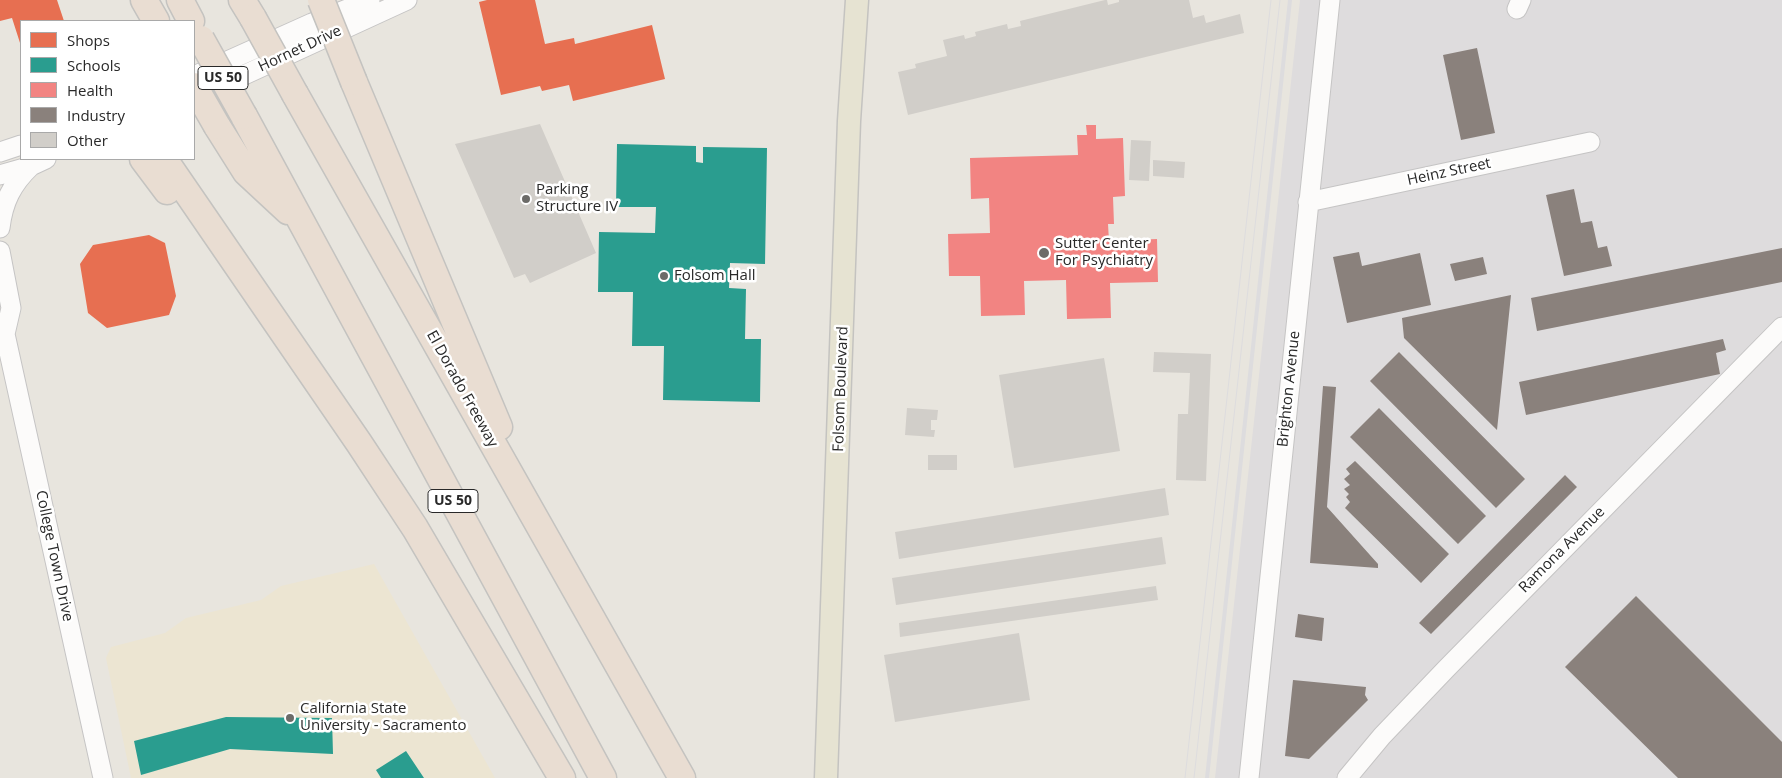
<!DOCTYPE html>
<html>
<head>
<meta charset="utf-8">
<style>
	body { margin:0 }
	#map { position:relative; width:1782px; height:778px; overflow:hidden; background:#e8e5de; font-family:"Open Sans",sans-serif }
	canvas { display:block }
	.legend { position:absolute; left:20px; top:20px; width:175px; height:140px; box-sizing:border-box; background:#fff; border:1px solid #a9a9a9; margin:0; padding:6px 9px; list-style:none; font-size:15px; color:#292929 }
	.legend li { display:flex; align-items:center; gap:10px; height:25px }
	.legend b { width:25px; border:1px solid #a9a9a9 }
</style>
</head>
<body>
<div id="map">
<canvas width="1782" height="778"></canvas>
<ul class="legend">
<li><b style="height:14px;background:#e76f51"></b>Shops</li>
<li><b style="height:14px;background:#2a9d8f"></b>Schools</li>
<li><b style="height:14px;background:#f28482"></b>Health</li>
<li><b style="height:14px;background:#8a817c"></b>Industry</li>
<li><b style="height:14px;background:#d1cec9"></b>Other</li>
</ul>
</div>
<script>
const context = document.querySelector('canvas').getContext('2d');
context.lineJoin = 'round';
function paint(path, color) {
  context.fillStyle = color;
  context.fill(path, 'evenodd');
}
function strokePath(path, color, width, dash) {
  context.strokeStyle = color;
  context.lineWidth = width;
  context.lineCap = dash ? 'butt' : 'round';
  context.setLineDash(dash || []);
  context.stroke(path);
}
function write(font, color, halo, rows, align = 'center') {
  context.font = font + ' "Open Sans",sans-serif';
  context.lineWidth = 5;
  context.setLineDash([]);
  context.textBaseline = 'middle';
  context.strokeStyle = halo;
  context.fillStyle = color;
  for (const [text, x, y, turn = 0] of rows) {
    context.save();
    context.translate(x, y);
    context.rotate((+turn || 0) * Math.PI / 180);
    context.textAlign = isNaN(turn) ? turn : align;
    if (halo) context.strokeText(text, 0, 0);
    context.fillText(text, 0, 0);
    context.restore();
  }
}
const industrial = new Path2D(`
	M1300 0H1782V778H1215Z`);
const education = new Path2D(`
	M374 564 495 778H131L106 658 111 647 165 633 186 618 261 600 281 586Z`);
const shops = new Path2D(`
	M0 0H57L64 21H21V46L12 18 0 21Z
	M487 0H535L545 44 574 38 575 44 652 25 665 79 573 101 569 85 542 91 540 86 501 95 479 2Z
	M149 235 165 243 176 296 169 315 107 328 88 313 80 264 93 245Z`);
const schools = new Path2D(`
	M617 144 696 146V162L703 163V147L767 148 765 264 730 263 729 288 746 289 745 339H761L760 402 663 400 664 346H632L633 292H598L599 232 655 233 656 207H616Z
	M226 717 332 718 333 754 230 749 141 775 134 741Z
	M406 751 424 778H381L376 770Z`);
const health = new Path2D(`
	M1086 125H1096V139L1123 138 1125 196 1113 197 1114 224H1108L1109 241 1157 239 1158 282 1110 283 1111 318 1067 319 1066 280 1024 281 1025 315 981 316 980 276H949L948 234 990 233 989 198 971 199 970 158 1078 155 1077 135H1087Z`);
const industry = new Path2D(`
	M1477 48 1495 133 1461 140 1443 55Z
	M1574 189 1581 223 1592 221 1598 248 1607 246 1612 266 1564 276 1546 195Z
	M1782 248V282L1537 331 1531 298Z
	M1359 252 1362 266 1420 253 1431 305 1347 323 1333 257Z
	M1483 257 1487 274 1455 281 1450 264Z
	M1511 295 1497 430 1404 338 1402 318Z
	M1723 339 1726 350 1716 353 1720 374 1526 415 1519 382Z
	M1399 352 1525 479 1496 508 1370 381Z
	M1323 386 1336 387 1327 507 1378 564V568L1310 563Z
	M1379 408 1486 516 1458 544 1350 437Z
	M1355 461 1449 554 1421 583 1345 508 1350 502 1346 497 1349 494 1344 489 1350 485 1344 479 1350 474 1346 469Z
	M1565 475 1577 487 1431 634 1419 623Z
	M1636 596 1782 742V778H1678L1565 667Z
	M1298 614 1324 618 1322 641 1295 637Z
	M1293 680 1366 687 1365 695 1368 700 1309 759 1285 756Z`);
const building = new Path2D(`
	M1105 0H1107L1108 5 1119 2V0H1189L1193 18 1204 15 1206 23 1240 14 1244 33 908 115 898 72 916 68 915 64 947 56 943 40 964 35 965 39 976 36 975 32 1007 24 1008 29 1021 26 1020 21Z
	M540 124 596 253 530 283 525 274 514 278 455 144Z
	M1131 140 1151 141 1149 181 1129 180Z
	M1153 160 1185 162 1184 178 1153 176Z
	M1154 352 1211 354 1206 481 1176 480 1178 414H1188L1190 373 1153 372Z
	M1104 358 1120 451 1014 468 999 375Z
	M907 408 938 410 937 420H931V430H935L934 437 905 435Z
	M928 455H957V470H928Z
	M1165 488 1169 515 899 559 895 532Z
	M1162 537 1166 564 896 605 892 578Z
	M1156 586 1158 600 900 637 899 623Z
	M1019 633 1030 700 895 722 884 655Z`);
const minor = new Path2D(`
	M1517 9 1521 0
	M194 76 312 23 370 0
	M194 98 407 0
	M0 152 21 145
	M0 175 31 166 46 159
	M1308 202 1590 142
	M0 228C3 202 12 184 31 166
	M0 251 11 308 5 334
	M0 328 5 334 103 778
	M1249 778 1330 0
	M1347 778 1382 736 1446 669 1782 327`);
const major = new Path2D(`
	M826 778 849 121 857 0`);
const highway = new Path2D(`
	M144 0 156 21
	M180 0 191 21
	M242 0 253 18
	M354 82 499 427
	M295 94 682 778
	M244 116 603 778
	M217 126 246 172 288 211
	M143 159 167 191
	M164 159 359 443 415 528 562 778`);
const tram = new Path2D(`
	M1185 778 1271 0
	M1194 778 1280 0`);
const rail = new Path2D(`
	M1207 778 1290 0`);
const highwayBridge = new Path2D(`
	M321 0 354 82
	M253 18 295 94
	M201 39 244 116
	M194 86 217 126`);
const markers = [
	[526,199,5,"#6c6b68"],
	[1044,253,6,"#6c6b68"],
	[664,276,5,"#6c6b68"],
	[290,718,5,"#6c6b68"]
];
const shields = [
	[223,78,50],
	[453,501,50]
];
const shieldNames = [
	["US 50",223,78],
	["US 50",453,501]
];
const streetNames = [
	["Hornet Drive",300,49,-25],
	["Heinz Street",1449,172,-12],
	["El Dorado Freeway",462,389,61],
	["Folsom Boulevard",841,389,-88],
	["Brighton Avenue",1289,389,-84],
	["Ramona Avenue",1562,550,-45],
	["College Town Drive",54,556,78]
];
const poiNames = [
	["Parking",536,190],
	["Structure IV",536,207],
	["Sutter Center",1055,244],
	["For Psychiatry",1055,261],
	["Folsom Hall",674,276],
	["California State",300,709],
	["University - Sacramento",300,726]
];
paint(industrial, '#dedcdd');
paint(education, '#ece5d2');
paint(shops, '#e76f51');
paint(schools, '#2a9d8f');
paint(health, '#f28482');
paint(industry, '#8a817c');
paint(building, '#d1cec9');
strokePath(minor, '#c5c4c4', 21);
strokePath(major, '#c4c3c0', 25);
strokePath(highway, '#c4c3c0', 29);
strokePath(minor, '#fcfbfa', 19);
strokePath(major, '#e6e3d2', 22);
strokePath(highway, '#e9ddd2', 26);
strokePath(tram, '#dddcde', 1);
strokePath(rail, '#dddcde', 4);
strokePath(highwayBridge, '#c4c3c0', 29, []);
strokePath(highwayBridge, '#e9ddd2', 26);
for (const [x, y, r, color] of markers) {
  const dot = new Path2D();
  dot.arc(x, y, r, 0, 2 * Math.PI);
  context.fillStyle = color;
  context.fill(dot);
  strokePath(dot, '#fff', 2);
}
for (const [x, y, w] of shields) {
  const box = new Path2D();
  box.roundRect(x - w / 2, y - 11.5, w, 23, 4);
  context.fillStyle = '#fff';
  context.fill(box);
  strokePath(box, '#292929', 1);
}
write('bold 14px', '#292929', null, shieldNames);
write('15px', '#292929', '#fff', streetNames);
write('15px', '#292929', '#fff', poiNames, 'left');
</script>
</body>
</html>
